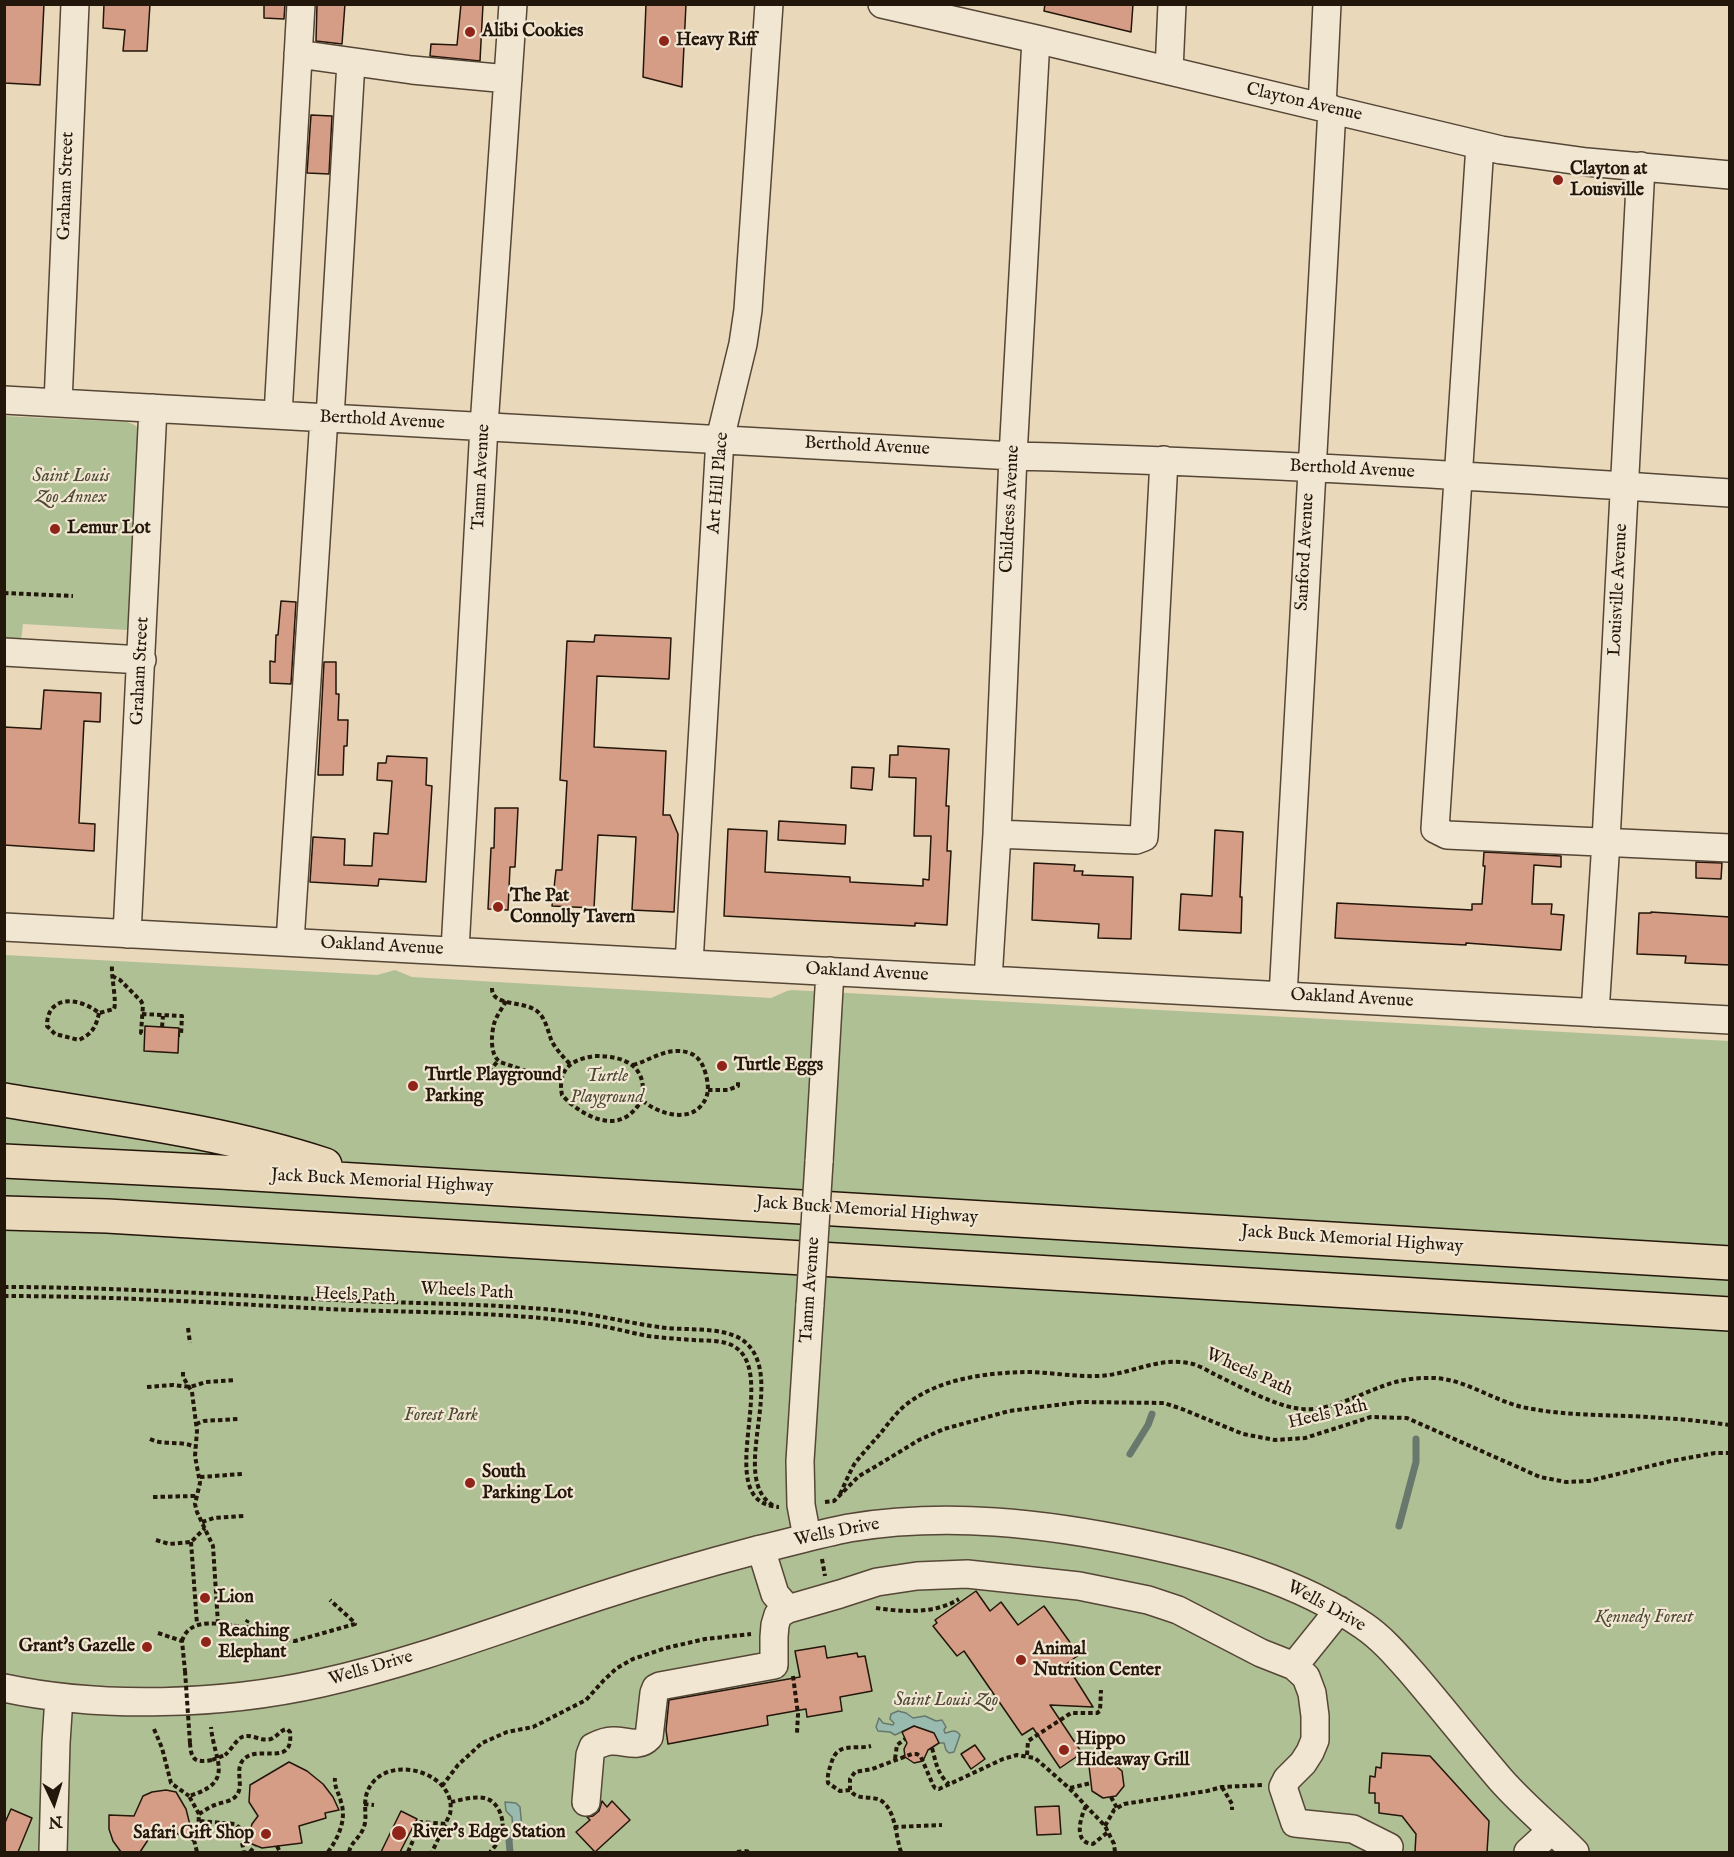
<!DOCTYPE html>
<html>
<head>
<meta charset="utf-8">
<style>
	body { margin:0 }
	#map { position:relative; width:1734px; height:1857px; overflow:hidden; background:#ead8ba; font-family:"IM FELL English",serif }
	canvas { display:block }
	.frame { position:absolute; inset:0; border:6px solid #23160a; pointer-events:none }
	.north { position:absolute; left:24px; top:1773px; width:60px; height:60px; -webkit-text-stroke:4px #f1e6d2; paint-order:stroke; rotate:176deg; font-size:16px; font-weight:700; line-height:24px; text-align:center; color:#23160a }
	.north::after { content:''; display:block; margin:auto; width:21px; height:27px; background:#23160a; clip-path:polygon(50% 0,100% 100%,50% 72%,0 100%) }
</style>
</head>
<body>
<div id="map">
<canvas width="1734" height="1857"></canvas>
<div class="frame"></div>
<div class="north">N</div>
</div>
<script>
const context = document.querySelector('canvas').getContext('2d');
context.lineJoin = 'round';
function paint(path, color) {
  context.fillStyle = color;
  context.fill(path, 'evenodd');
}
function strokePath(path, color, width, dash) {
  context.strokeStyle = color;
  context.lineWidth = width;
  context.lineCap = dash ? 'butt' : 'round';
  context.setLineDash(dash || []);
  context.stroke(path);
}
function write(font, color, halo, rows, align = 'center') {
  context.font = font + ' "IM FELL English",serif';
  context.lineWidth = 4.5;
  context.setLineDash([]);
  context.textBaseline = 'middle';
  context.strokeStyle = halo;
  context.fillStyle = color;
  for (const [text, x, y, turn = 0] of rows) {
    context.save();
    context.translate(x, y);
    context.rotate((+turn || 0) * Math.PI / 180);
    context.textAlign = isNaN(turn) ? turn : align;
    if (halo) context.strokeText(text, 0, 0);
    context.fillText(text, 0, 0);
    context.restore();
  }
}
const green = new Path2D(`
	M4 416 127 422C133 424 137 425 140 431L131 645H127L128 630 23 624 21 641 5 640Z
	M5 955 377 975 395 970 412 977 771 998 787 991 792 990 1729 1041V1852H5Z`);
const water = new Path2D(`
	M898 1711 906 1713 913 1718 925 1716 936 1721 942 1720 946 1727 944 1730 945 1733C951 1732 955 1728 960 1735L954 1752 949 1753 946 1750 944 1743H939L934 1733 914 1726 895 1735 890 1732 878 1731 876 1727 879 1718 883 1723 893 1725 894 1723 890 1719 891 1714Z
	M505 1802 516 1803 520 1807 522 1828 515 1836 510 1835 513 1829 512 1817 506 1811Z`);
const stream = new Path2D(`
	M1130 1454 1148 1425 1152 1414
	M1399 1526 1416 1462V1439
	M510 1852 509 1840 511 1836`);
const building = new Path2D(`
	M4 4H44L40 85 4 83Z
	M104 4H150L147 51H123L125 30 103 28Z
	M264 4H285L284 19 264 18Z
	M317 4H345L342 44 316 41Z
	M461 4H483L480 61 430 56 431 44 457 45Z
	M646 4H686L682 87 643 77Z
	M1045 4H1133L1131 32 1044 11Z
	M311 115 332 116 329 174 307 173Z
	M281 601 296 602 291 684 270 683V661L275 662 276 635H278Z
	M595 635 671 638 669 679 597 676 594 747 666 751 663 815H670L678 834 674 912 632 910 636 837 598 835 594 908 552 906 556 870H562L567 781 560 780 567 641 594 642Z
	M324 662H336V694H339L338 720H348L347 746H344L343 775H318Z
	M44 690 101 693 100 722 84 721 79 823 95 824 94 851 4 845V727L41 729Z
	M898 746 949 749 946 806H949L947 851H951L947 925 915 923V926L724 916 728 829 767 831 765 872 850 877V882L923 886V879L929 880 931 836H914L916 778 889 777 890 755H898Z
	M387 756 427 758 426 785 432 786 426 882 379 879 378 886 310 882 313 837 345 839 344 865 372 866 374 833 388 834 392 781 377 780 378 763H386Z
	M852 767 874 768 872 790 851 788Z
	M495 808H518L515 867H510L508 910 488 909 491 848H494Z
	M779 821 846 825 845 844 778 840Z
	M1215 830 1243 832 1240 897H1242L1241 933 1179 930 1181 894 1212 896Z
	M1484 852 1561 856V867L1534 865 1532 904H1552L1551 914 1564 915 1561 950 1466 943V945L1335 938 1337 903 1472 910V904H1482L1485 866H1483Z
	M1696 862 1722 863 1721 879 1696 878Z
	M1034 863 1075 865 1074 871H1083L1082 875 1133 877 1131 939 1098 938 1099 924 1032 920Z
	M1651 912 1730 917V965L1685 963 1686 956 1637 954 1639 913H1651Z
	M145 1026 179 1028 178 1053 144 1051Z
	M976 1591 990 1611 1001 1602 1018 1625 1044 1606 1079 1655 1066 1664 1093 1707 1050 1705 1082 1753 1060 1768 1033 1728 1022 1735 964 1651 957 1656 933 1626 937 1623 935 1620Z
	M825 1646 827 1658 857 1653 858 1657 865 1656 872 1691 840 1697 842 1711 807 1717 806 1709 767 1716 768 1725 668 1744 666 1730 669 1700 800 1677 795 1651Z
	M914 1726 934 1733 939 1743 928 1750 923 1761 914 1763 905 1757 904 1749 907 1743 902 1732Z
	M975 1745 985 1759 971 1769 961 1754Z
	M1382 1753 1430 1756 1489 1821 1487 1852H1415L1416 1834 1402 1816 1379 1813V1803H1375V1793H1369L1370 1776 1375 1777 1376 1767 1381 1768Z
	M289 1762 307 1771 323 1784 333 1797 339 1810 325 1813 326 1818 299 1826 302 1843 262 1848 247 1842 252 1824 258 1816 249 1802 250 1785Z
	M1112 1763 1122 1771 1124 1786 1116 1796 1103 1798 1092 1791 1089 1766Z
	M166 1790 176 1792 186 1809 194 1841 176 1833 169 1836 150 1837 140 1852H121L113 1841 109 1829V1815L134 1816 143 1796 152 1792Z
	M602 1801 607 1807 612 1801 630 1820 595 1852 576 1832 590 1820 587 1817 593 1816 599 1811Z
	M1059 1806 1061 1834 1037 1835 1035 1807Z
	M11 1809 32 1818 18 1852H4V1825Z
	M401 1811 417 1819 400 1852H381Z`);
const path = new Path2D(`
	M4 593 73 596
	M112 976 120 980 141 1001 143 1005 141 1033H145
	M492 988C491 1007 525 1000 538 1012 546 1019 548 1032 552 1042 557 1050 563 1057 570 1064
	M506 1001C502 1009 496 1016 494 1024 491 1036 490 1055 500 1062L544 1077 562 1078
	M99 1013C96 1027 92 1034 79 1040L55 1034 47 1026C47 993 81 998 99 1013L114 1009C117 1002 111 976 112 965
	M142 1014 182 1016 181 1035H179
	M162 1027 163 1016
	M595 1056C624 1056 648 1065 642 1100 638 1106 633 1113 626 1117 605 1129 576 1111 562 1095 557 1069 572 1059 595 1056Z
	M633 1065C648 1061 661 1051 677 1051 694 1051 702 1059 706 1075 708 1083 709 1091 706 1098 694 1125 659 1115 642 1100
	M484 1077 498 1061
	M708 1090H728L738 1086V1081
	M4 1287C116 1287 226 1295 337 1300 416 1304 494 1303 573 1312 602 1316 630 1323 659 1327 683 1331 720 1326 741 1339 792 1373 725 1478 774 1506
	M4 1296C112 1296 219 1303 327 1309 412 1313 499 1311 584 1323 606 1326 627 1332 648 1336 663 1338 678 1339 694 1340 704 1341 716 1340 726 1343 789 1361 705 1503 779 1507
	M188 1328 190 1343
	M183 1372V1377L192 1392 197 1431 195 1456 200 1483 195 1504 197 1512 213 1546 218 1624
	M147 1387 173 1385 190 1387 206 1382 236 1380
	M196 1424 204 1421 238 1419
	M150 1439C165 1446 180 1440 195 1447
	M200 1477 242 1474
	M840 1494C845 1484 849 1473 855 1463 863 1453 872 1443 880 1434 887 1425 894 1416 902 1408 935 1379 984 1373 1025 1372 1050 1372 1074 1377 1098 1376 1129 1375 1157 1357 1188 1363 1197 1364 1206 1370 1214 1374 1237 1385 1271 1404 1295 1408 1325 1414 1355 1396 1383 1386 1396 1381 1411 1378 1426 1378 1461 1376 1489 1399 1522 1407 1568 1417 1616 1414 1662 1418 1685 1419 1707 1422 1730 1425
	M153 1497 195 1496
	M825 1502 834 1501 859 1476 878 1465 919 1440 944 1429 1009 1411 1080 1402 1164 1403 1182 1409 1243 1434 1275 1440 1305 1438 1371 1417 1407 1418 1540 1477 1566 1482 1589 1481 1671 1461 1715 1453H1730
	M202 1522 214 1518 244 1516
	M156 1540 169 1544 191 1542 205 1528
	M191 1542 197 1624
	M822 1559 825 1576
	M876 1608C902 1612 936 1614 959 1599
	M244 1627C253 1628 264 1627 274 1630 282 1633 285 1640 295 1641L355 1624 354 1622 330 1600
	M158 1633 182 1641 185 1671
	M182 1641C190 1615 223 1625 244 1627L248 1620
	M793 1676 798 1714 797 1733
	M154 1729 162 1748 171 1783 189 1796
	M190 1743C191 1760 195 1763 212 1760
	M932 1748C936 1762 937 1774 949 1784
	M1027 1755 1028 1741 1071 1713H1097L1100 1711 1101 1690
	M895 1759 897 1745 905 1739
	M442 1786 458 1765 482 1743 507 1732 533 1727 586 1700 604 1680 617 1668 633 1659 666 1648 705 1639 751 1634
	M1222 1787 1232 1804V1810
	M1070 1788 1091 1783
	M850 1790 840 1791 828 1783C827 1776 829 1770 831 1764 837 1741 854 1750 871 1746
	M1111 1797 1117 1808
	M451 1802C461 1800 473 1796 484 1798 500 1801 506 1823 501 1837 498 1842 494 1848 490 1852
	M364 1804 374 1805
	M1086 1806C1080 1818 1073 1843 1093 1844L1108 1832
	M199 1814C204 1811 209 1807 215 1805 222 1802 231 1802 236 1796 245 1786 234 1771 243 1760 258 1743 294 1769 290 1732L287 1729C280 1730 278 1736 271 1739 261 1742 251 1733 242 1737 237 1739 231 1750 225 1755
	M200 1821 235 1824 240 1828 241 1833
	M1105 1826 1114 1810 1124 1804 1207 1791 1222 1787 1262 1785
	M894 1827 942 1825
	M198 1829 199 1814 189 1796C236 1782 214 1761 211 1727
	M194 1840 197 1852
	M242 1843 244 1852
	M277 1846 280 1852
	M250 1852 255 1846
	M328 1852C338 1838 347 1820 341 1802 339 1793 334 1787 335 1778
	M349 1852C351 1842 359 1839 363 1829 370 1815 358 1799 374 1781 398 1755 458 1776 450 1814L432 1852
	M408 1852 421 1822 446 1824
	M737 1852 744 1851 750 1852
	M901 1852C896 1838 896 1814 884 1803 874 1793 859 1803 850 1790V1779L855 1772 872 1769 912 1754H917L921 1757 933 1785 935 1788 939 1789 1003 1759 1017 1755 1035 1758 1069 1788 1105 1826 1114 1844 1115 1852`);
const minor = new Path2D(`
	M882 4 1036 39 1501 150 1587 162 1730 175
	M298 54 412 70 508 79
	M1169 71 1172 4
	M1322 107 1327 4
	M1480 145 1435 829 1447 835 1730 848
	M4 400 1013 456C1252 462 1491 477 1730 493
	M58 403 75 4
	M278 415 301 4
	M330 418 351 62
	M4 652 142 660
	M997 834 1136 840 1144 837 1164 460
	M4 927 1730 1020
	M127 934 153 408
	M290 942 324 417
	M455 950 484 426 513 4
	M689 963 720 439 743 344 748 310 769 4
	M988 980 997 834 1013 456 1036 39
	M1283 996 1332 109
	M1595 1013 1606 841 1641 166
	M819 1162 830 971
	M807 1537 801 1505 800 1461 810 1304
	M761 1549 775 1594 788 1609
	M1294 1666 1339 1610
	M4 1688C102 1709 223 1705 321 1683 416 1662 508 1626 600 1596 652 1579 704 1564 757 1550 788 1543 818 1534 849 1528 947 1512 1044 1523 1140 1543 1220 1560 1295 1579 1364 1626 1383 1639 1398 1657 1413 1674 1443 1709 1471 1745 1501 1780 1524 1806 1551 1828 1575 1852
	M586 1802 590 1755 593 1747C599 1744 605 1741 612 1741 625 1740 638 1749 649 1737L654 1693 656 1688 660 1686 774 1665V1637L775 1625 778 1615 788 1609 840 1594 877 1582 917 1576 967 1574 1079 1586 1148 1600 1178 1610 1261 1653 1294 1666 1306 1677 1312 1693 1315 1716V1740L1310 1752 1303 1763 1287 1779 1283 1787 1295 1823 1353 1829 1389 1847
	M53 1852 56 1743 59 1697
	M1528 1852 1552 1830`);
const highway = new Path2D(`
	M4 1100C111 1118 222 1131 325 1165
	M4 1161 221 1172 1730 1263
	M4 1213 107 1216 1730 1314`);
const pathBridge = new Path2D(`
	M185 1671 190 1743
	M212 1760 225 1755`);
const minorBridge = new Path2D(`
	M810 1304 819 1162`);
const markers = [
	[470,32,6,"#8f2418"],
	[664,41,6,"#8f2418"],
	[1558,180,6,"#8f2418"],
	[55,529,6,"#8f2418"],
	[498,907,6,"#8f2418"],
	[722,1066,6,"#8f2418"],
	[413,1086,6,"#8f2418"],
	[470,1483,6,"#8f2418"],
	[205,1598,6,"#8f2418"],
	[206,1642,6,"#8f2418"],
	[147,1647,6,"#8f2418"],
	[1021,1660,6,"#8f2418"],
	[1064,1750,6,"#8f2418"],
	[399,1833,8,"#8f2418"],
	[266,1834,6,"#8f2418"]
];
const poiNames = [
	["Alibi Cookies",482,32],
	["Heavy Riff",676,41],
	["Clayton at",1570,170],
	["Louisville",1570,191],
	["Lemur Lot",67,529],
	["The Pat",510,897],
	["Connolly Tavern",510,918],
	["Turtle Eggs",734,1066],
	["Turtle Playground",425,1076],
	["Parking",425,1097],
	["South",482,1473],
	["Parking Lot",482,1494],
	["Lion",217,1598],
	["Reaching",218,1632],
	["Elephant",218,1653],
	["Grant's Gazelle",135,1647,"right"],
	["Animal",1033,1650],
	["Nutrition Center",1033,1671],
	["Hippo",1076,1740],
	["Hideaway Grill",1076,1761],
	["River's Edge Station",412,1833],
	["Safari Gift Shop",254,1834,"right"]
];
const streetNames = [
	["Clayton Avenue",1304,103,13],
	["Graham Street",67,186,-88],
	["Berthold Avenue",382,421,3],
	["Berthold Avenue",867,447,3],
	["Berthold Avenue",1352,470,3],
	["Tamm Avenue",482,477,-87],
	["Art Hill Place",719,483,-85],
	["Childress Avenue",1011,509,-87],
	["Sanford Avenue",1306,552,-87],
	["Louisville Avenue",1619,590,-87],
	["Graham Street",141,671,-87],
	["Oakland Avenue",382,947,3],
	["Oakland Avenue",867,973,3],
	["Oakland Avenue",1352,999,3],
	["Jack Buck Memorial Highway",382,1182,3],
	["Jack Buck Memorial Highway",867,1211,4],
	["Jack Buck Memorial Highway",1352,1240,4],
	["Tamm Avenue",811,1290,-86],
	["Wheels Path",467,1292,3],
	["Heels Path",355,1296,2],
	["Wheels Path",1249,1373,24],
	["Heels Path",1328,1415,-13],
	["Wells Drive",837,1533,-11],
	["Wells Drive",1326,1607,29],
	["Wells Drive",371,1669,-16]
];
const parkNames = [
	["Saint Louis",71,477],
	["Zoo Annex",71,498],
	["Turtle",607,1077],
	["Playground",607,1098],
	["Forest Park",441,1416],
	["Kennedy Forest",1644,1618],
	["Saint Louis Zoo",946,1701]
];
paint(green, '#b0c095');
paint(water, '#98baaf');
strokePath(water, '#69786d', 1.5);
strokePath(stream, '#69786d', 7);
paint(building, '#d59d85');
strokePath(building, '#23160a', 1.5);
strokePath(minor, '#554636', 30);
strokePath(highway, '#23160a', 36);
strokePath(path, '#23160a', 4, [4.5, 3]);
strokePath(minor, '#f1e6d2', 27);
strokePath(highway, '#ead8ba', 33);
strokePath(minorBridge, '#554636', 30, []);
strokePath(pathBridge, '#23160a', 4, [4.5, 3]);
strokePath(minorBridge, '#f1e6d2', 27);
for (const [x, y, r, color] of markers) {
  const dot = new Path2D();
  dot.arc(x, y, r, 0, 2 * Math.PI);
  context.fillStyle = color;
  context.fill(dot);
  strokePath(dot, '#f1e6d2', 2);
}
write('bold 18px', '#23160a', '#f1e6d2', poiNames, 'left');
write('18px', '#23160a', '#f1e6d2', streetNames);
write('italic 18px', '#4d4934', '#f1e6d2', parkNames);
</script>
</body>
</html>
